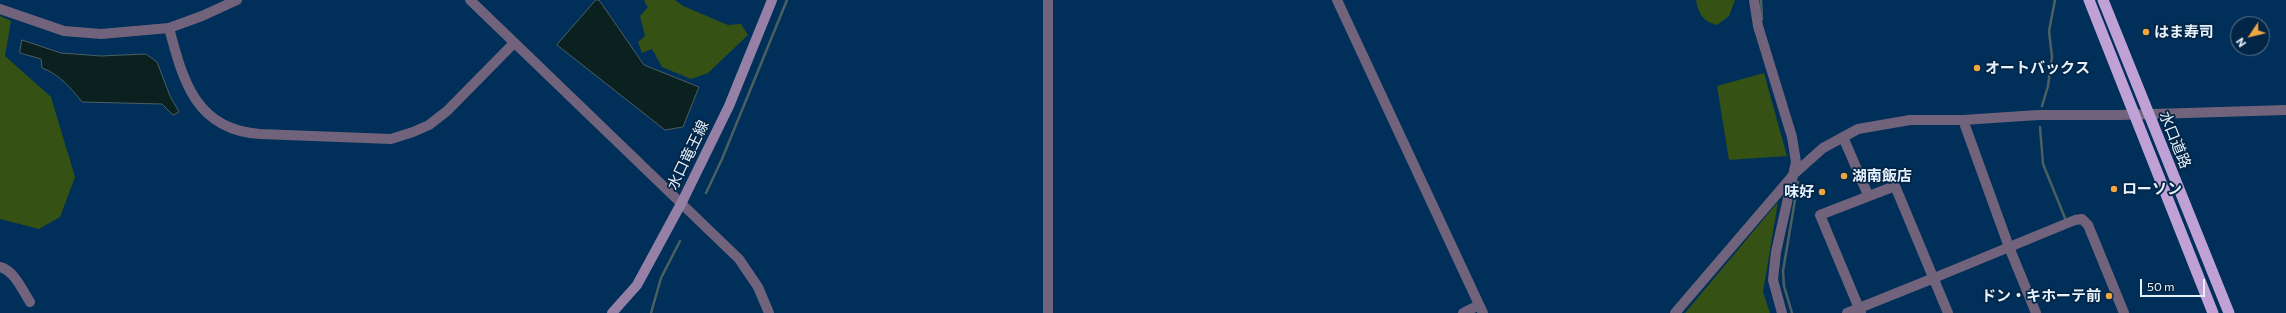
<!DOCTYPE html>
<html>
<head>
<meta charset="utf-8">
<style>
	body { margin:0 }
	#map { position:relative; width:2286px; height:313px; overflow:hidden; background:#002f59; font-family:Commissioner,sans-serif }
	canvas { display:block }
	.north { position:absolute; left:2230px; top:16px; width:40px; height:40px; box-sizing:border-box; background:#032545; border:1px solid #5e778e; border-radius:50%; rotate:235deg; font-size:11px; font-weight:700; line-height:16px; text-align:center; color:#e7f1fb }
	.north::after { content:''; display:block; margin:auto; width:14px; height:18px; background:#f1a63f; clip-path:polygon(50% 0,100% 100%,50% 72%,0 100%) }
	.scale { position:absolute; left:2140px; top:279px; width:65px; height:18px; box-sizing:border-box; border:2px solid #e7f1fb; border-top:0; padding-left:5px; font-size:12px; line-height:14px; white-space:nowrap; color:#e7f1fb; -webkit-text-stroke:3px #032545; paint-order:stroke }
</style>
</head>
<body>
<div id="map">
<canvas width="2286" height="313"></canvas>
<div class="north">N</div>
<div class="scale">50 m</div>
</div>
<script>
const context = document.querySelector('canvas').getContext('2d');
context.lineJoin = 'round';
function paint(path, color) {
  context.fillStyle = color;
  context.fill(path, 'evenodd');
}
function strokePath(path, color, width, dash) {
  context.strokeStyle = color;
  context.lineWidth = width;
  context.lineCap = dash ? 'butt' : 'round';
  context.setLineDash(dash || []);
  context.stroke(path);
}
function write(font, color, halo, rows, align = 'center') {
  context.font = font + ' Commissioner,"Noto Sans JP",sans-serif';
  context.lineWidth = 3.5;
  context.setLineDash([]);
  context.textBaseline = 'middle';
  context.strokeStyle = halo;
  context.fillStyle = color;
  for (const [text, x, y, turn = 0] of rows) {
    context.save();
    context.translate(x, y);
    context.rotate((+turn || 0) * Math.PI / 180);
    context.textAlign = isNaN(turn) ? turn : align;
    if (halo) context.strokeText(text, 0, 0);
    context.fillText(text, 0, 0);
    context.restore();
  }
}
const green = new Path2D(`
	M646 0H675L683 6 728 25 741 24 748 35 708 73 691 79 662 67 652 49 642 53 638 42 645 36 640 16 648 7 644 1Z
	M1696 0H1735L1729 16 1717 25C1703 22 1698 13 1696 0Z
	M0 16 11 21 5 56 51 97 75 177 60 217 39 229 0 219Z
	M1764 73 1787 156 1729 160 1717 86Z
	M1778 202 1763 292 1770 313H1685Z`);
const water = new Path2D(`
	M596 0H599L644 65 699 87 683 127 665 130 557 45Z
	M22 40 61 53 101 56 146 54 157 62 170 96 179 112 173 115 162 104 82 102C71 88 59 74 42 68L41 59 20 53Z`);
const stream = new Path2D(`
	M1761 0 1762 19
	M2042 106 2048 86 2052 57 2049 31 2055 0
	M2040 127 2043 164 2065 218
	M706 193 722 159 787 0
	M651 313 661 278 680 241
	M1792 313 1784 286 1783 271 1798 182`);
const minor = new Path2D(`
	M1754 0 1758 26 1792 137 1796 162 1776 252 1773 280 1782 313
	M1843 137 1868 195
	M0 267C14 270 23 291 30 302
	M1847 313 1934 278
	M1861 313 1820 215 1895 186 1948 313`);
const tertiary = new Path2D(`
	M470 0 739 259 758 287 769 313
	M1048 0V313
	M1337 0 1483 313
	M0 9 64 31 101 34 169 28 202 16 237 0
	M169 28C183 81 196 130 260 134L391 139 413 132 429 125 447 111 513 44
	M1963 120 2009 247 2036 313
	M1934 278 2075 220 2082 219 2088 225 2124 313
	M1463 313 1479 305
	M1675 313 1795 173 1823 148 1858 129 1910 120H1963L2038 115H2120L2286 110`);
const secondary = new Path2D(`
	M612 313 637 285 682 202 729 106 772 0`);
const trunk = new Path2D(`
	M2089 0 2213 313
	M2103 0 2229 313`);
const markers = [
	[2146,32,4,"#f1a63f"],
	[1977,68,4,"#f1a63f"],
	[1844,176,4,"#f1a63f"],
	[2114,189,4,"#f1a63f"],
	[1822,192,4,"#f1a63f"],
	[2109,296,4,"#f1a63f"]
];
const poiNames = [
	["はま寿司",2154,32],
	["オートバックス",1985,68],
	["湖南飯店",1852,176],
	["ローソン",2122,189],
	["味好",1814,192,"right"],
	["ドン・キホーテ前",2101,296,"right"]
];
const streetNames = [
	["水口道路",2175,140,68],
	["水口竜王線",688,155,-64]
];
paint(green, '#365114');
paint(water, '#0a2120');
strokePath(water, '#4c5f62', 1);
strokePath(stream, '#4c5f62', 2.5);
strokePath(minor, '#71637b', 10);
strokePath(tertiary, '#71637b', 10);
strokePath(secondary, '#9680a6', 10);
strokePath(trunk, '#bfa1d6', 11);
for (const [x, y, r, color] of markers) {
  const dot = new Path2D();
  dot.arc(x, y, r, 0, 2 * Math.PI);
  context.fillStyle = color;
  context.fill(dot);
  strokePath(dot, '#032545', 1.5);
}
write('bold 15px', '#e7f1fb', '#032545', poiNames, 'left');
write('15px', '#e7f1fb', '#032545', streetNames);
</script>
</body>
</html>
